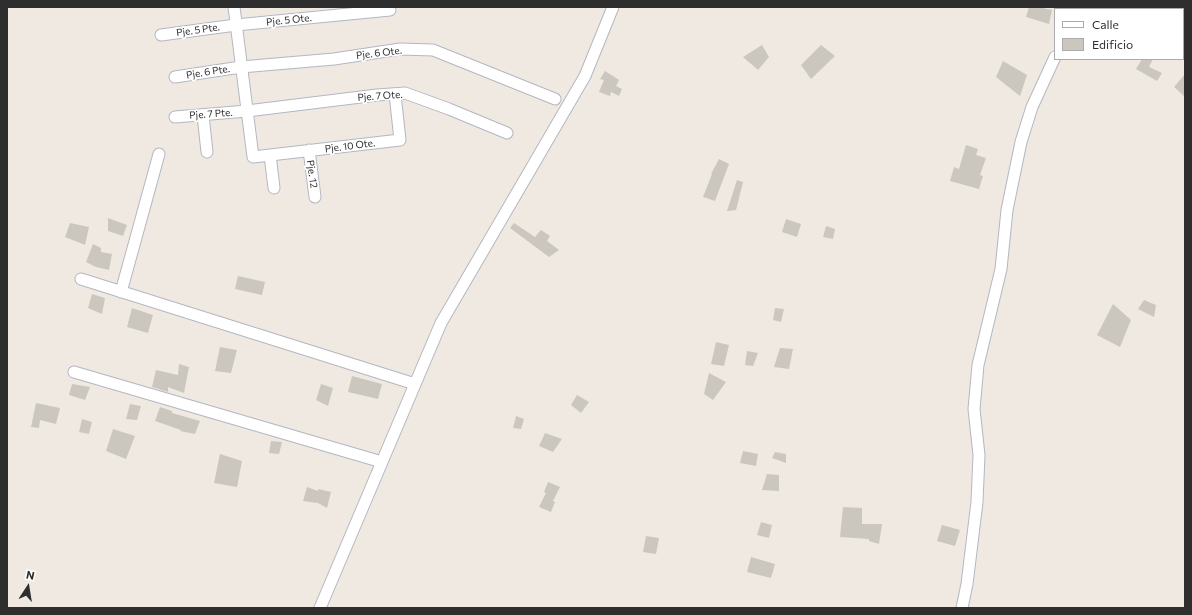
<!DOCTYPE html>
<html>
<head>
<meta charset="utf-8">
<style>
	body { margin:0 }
	#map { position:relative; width:1192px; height:615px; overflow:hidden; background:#efe9e1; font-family:Commissioner,sans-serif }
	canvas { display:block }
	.frame { position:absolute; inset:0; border:8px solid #2e2e2e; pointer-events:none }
	.legend { position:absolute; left:1054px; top:8px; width:130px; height:52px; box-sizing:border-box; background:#fff; border:1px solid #ababab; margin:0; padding:5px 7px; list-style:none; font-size:12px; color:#2e2e2e }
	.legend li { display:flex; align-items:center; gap:8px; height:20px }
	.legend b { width:20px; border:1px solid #ababab }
	.north { position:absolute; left:8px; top:567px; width:40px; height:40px; -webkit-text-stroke:3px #fff; paint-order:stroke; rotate:12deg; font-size:11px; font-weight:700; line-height:16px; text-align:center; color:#2e2e2e }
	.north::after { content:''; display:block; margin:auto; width:14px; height:18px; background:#2e2e2e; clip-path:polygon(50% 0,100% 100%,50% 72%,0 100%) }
</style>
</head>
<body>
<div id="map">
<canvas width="1192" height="615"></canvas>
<div class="frame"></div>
<ul class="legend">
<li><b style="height:5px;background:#fff"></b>Calle</li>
<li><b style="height:11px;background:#cbc7bf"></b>Edificio</li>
</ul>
<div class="north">N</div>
</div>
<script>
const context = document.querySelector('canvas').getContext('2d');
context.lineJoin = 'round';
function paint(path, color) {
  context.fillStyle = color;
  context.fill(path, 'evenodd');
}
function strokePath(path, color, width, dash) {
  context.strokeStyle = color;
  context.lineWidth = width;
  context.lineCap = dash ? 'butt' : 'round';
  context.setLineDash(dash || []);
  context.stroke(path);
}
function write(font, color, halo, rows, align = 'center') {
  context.font = font + ' Commissioner,sans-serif';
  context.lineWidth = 3.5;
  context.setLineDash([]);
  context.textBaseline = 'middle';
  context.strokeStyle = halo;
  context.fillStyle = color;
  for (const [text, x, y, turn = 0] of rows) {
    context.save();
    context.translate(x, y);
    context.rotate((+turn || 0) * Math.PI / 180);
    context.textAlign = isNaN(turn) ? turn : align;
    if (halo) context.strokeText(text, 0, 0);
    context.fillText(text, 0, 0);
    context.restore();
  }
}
const building = new Path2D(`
	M1029 7H1038L1052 10 1049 24 1026 17Z
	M762 45 769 57 758 70 743 57Z
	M821 45 835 56 811 79 801 65Z
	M1142 59H1153L1149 67 1162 73 1157 81 1136 69Z
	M1003 61 1027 75 1020 96 996 77Z
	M605 71 619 80 616 86 622 89 619 96 611 92 610 96 599 92 604 80 600 79Z
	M1185 74V97L1174 87Z
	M966 145 978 149 976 155 986 158 980 175 983 176 979 189 950 181 954 167 959 169Z
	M719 159 729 164 715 201 703 197 712 174H711Z
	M737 180 743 182 736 210 727 211Z
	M108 218 127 225 123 236 108 231Z
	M786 219 801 224 797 237 782 232Z
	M70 223 89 227 85 245 65 237Z
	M514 223 535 237 541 230 550 236 547 241 559 250 549 257 510 228Z
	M826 226 835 229 833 239 823 237Z
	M93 244 101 248V252L112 254 109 270 96 267 86 262Z
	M238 276 265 282 262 295 235 289Z
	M92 294 105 298 102 314 88 308Z
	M1144 300 1156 305 1154 317 1138 309Z
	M1113 304 1131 320 1120 347 1097 335Z
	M132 308 153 315 148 333 127 327Z
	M775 308 784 309 781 322 773 320Z
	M716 342 729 345 724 366 711 364Z
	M220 347 237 350 231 373 215 371Z
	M780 348 793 349 789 369 774 367Z
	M747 351 758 353 753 366 745 365Z
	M179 364 189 367 184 393 168 387V392L152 387 156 370 178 375Z
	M709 373 726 382 713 400 704 394Z
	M352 376 382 384 378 399 348 392Z
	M72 384 90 387 85 400 69 395Z
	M321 384 333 388 328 406 316 400Z
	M577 395 589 402 581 413 571 405Z
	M36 403 60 408 56 424 40 420 39 428 31 427Z
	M130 404 141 406 137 420 126 419Z
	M160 407 172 411V413L200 421 195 434 180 431 181 430 155 421Z
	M516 416 524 419 521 429 513 428Z
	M82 419 92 422 89 434 79 432Z
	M113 429 135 436 126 459 106 451Z
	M545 433 562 439 553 452 539 446Z
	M271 441 282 442 279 454 269 453Z
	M743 451 758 454 756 466 740 463Z
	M775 452 786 454V463L772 458Z
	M220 454 242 461 237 487 214 483Z
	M767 474 779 475V491L762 490Z
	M548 482 560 487 553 501 555 502 551 512 539 507 546 493 544 492Z
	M307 487 318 491V489L331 492 327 508 318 503 303 501Z
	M843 507 862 508V524H882L879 544 869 541V539L840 537Z
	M761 522 772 525 769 538 757 535Z
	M942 525 960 530 955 546 937 541Z
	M646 536 659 538 656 554 643 552Z
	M751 557 775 564 771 578 747 572Z`);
const minor = new Path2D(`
	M234 7 253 157 400 140 395 94
	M1071 7V9
	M161 35 236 25 390 10
	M175 77 241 67 334 59 400 49 433 50 555 99
	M203 115 207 152
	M175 117 247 111 377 95 405 93 449 109 507 133
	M309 150 315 197
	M270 155 274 188
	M81 279 415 384
	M121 292 159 154
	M74 372 382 462
	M320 608 441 323 585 76 613 7
	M962 608 967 584 977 502 979 455 974 409 978 365 1001 269 1007 210 1021 142 1032 107 1055 57`);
const streetNames = [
	["Pje. 5 Ote.",289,20,-6],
	["Pje. 5 Pte.",198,30,-8],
	["Pje. 6 Ote.",379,53,-7],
	["Pje. 6 Pte.",208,72,-9],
	["Pje. 7 Ote.",380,96,-4],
	["Pje. 7 Pte.",211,114,-4],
	["Pje. 10 Ote.",350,146,-7],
	["Pje. 12",312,174,82]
];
paint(building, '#cbc7bf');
strokePath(minor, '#b4b7c1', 13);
strokePath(minor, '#fff', 11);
write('10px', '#2e2e2e', '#fff', streetNames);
</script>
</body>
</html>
